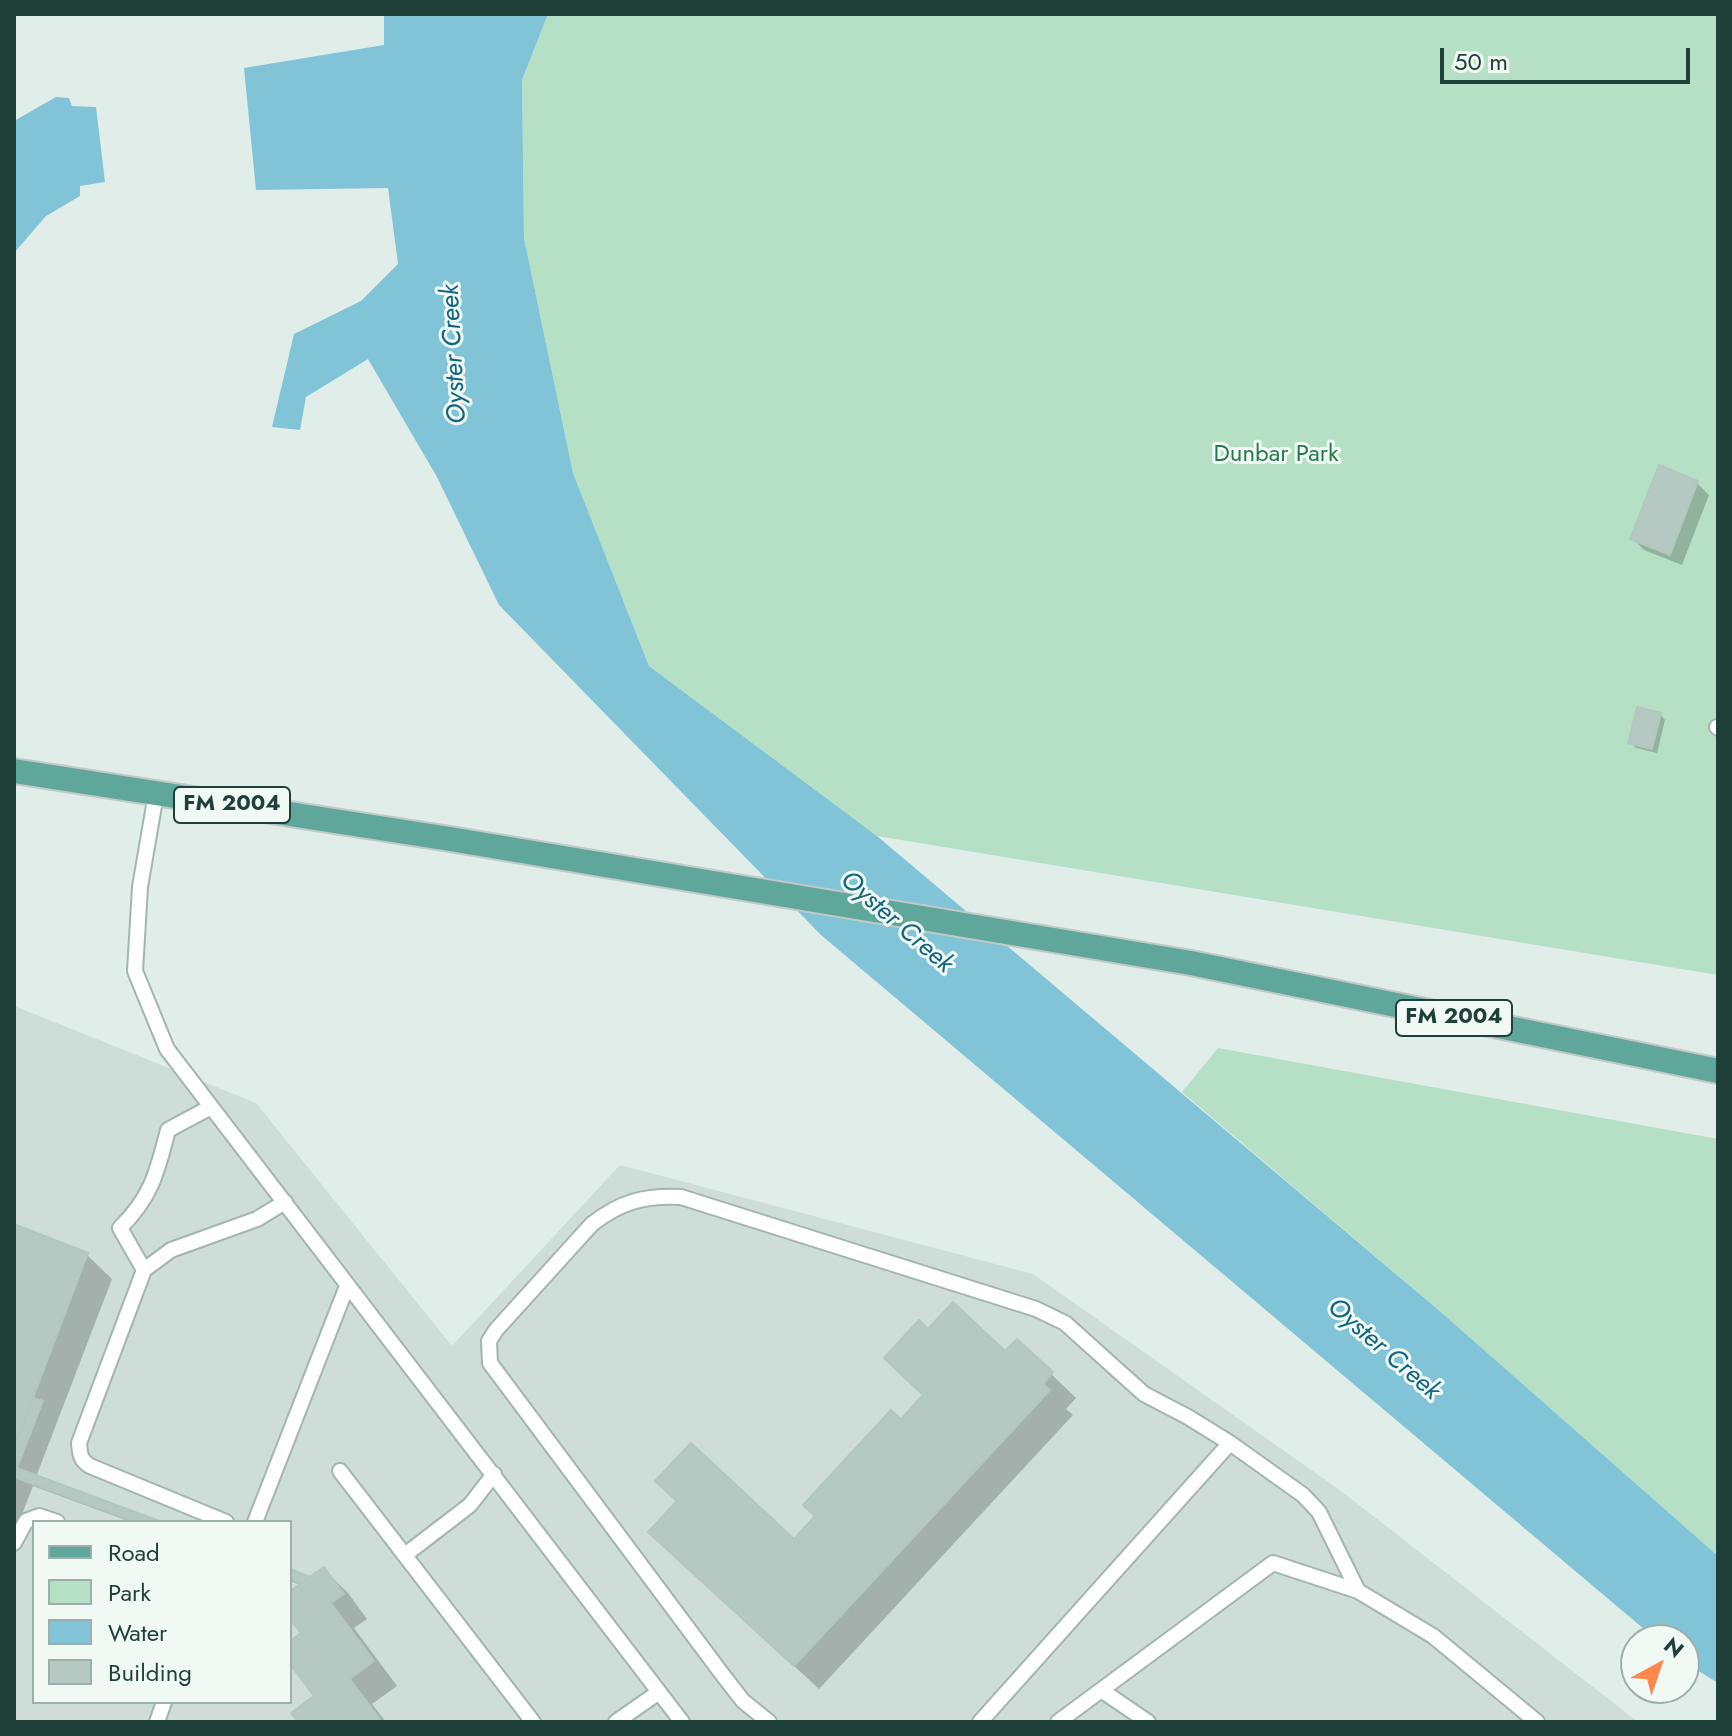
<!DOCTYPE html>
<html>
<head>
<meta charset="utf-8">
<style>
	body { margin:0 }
	#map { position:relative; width:1732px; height:1736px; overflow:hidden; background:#e0ede8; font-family:Jost,sans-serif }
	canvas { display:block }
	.frame { position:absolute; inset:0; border:16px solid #1f3f39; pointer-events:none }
	.legend { position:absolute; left:32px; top:1520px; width:260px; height:184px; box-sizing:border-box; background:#f1f9f5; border:2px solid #9dafaa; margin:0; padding:10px 14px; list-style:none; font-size:24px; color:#1f3f39 }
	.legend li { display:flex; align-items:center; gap:16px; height:40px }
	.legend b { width:40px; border:2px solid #9dafaa }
	.north { position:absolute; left:1620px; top:1624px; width:80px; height:80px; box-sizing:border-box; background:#f1f9f5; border:2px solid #9dafaa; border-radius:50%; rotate:40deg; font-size:22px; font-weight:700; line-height:32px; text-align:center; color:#1f3f39 }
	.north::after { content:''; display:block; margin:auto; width:28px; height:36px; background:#ff864c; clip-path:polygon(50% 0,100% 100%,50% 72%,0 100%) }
	.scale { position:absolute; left:1440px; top:48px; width:250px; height:36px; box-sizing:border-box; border:4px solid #1f3f39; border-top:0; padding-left:10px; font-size:24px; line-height:28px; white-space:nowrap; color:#1f3f39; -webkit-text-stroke:6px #f1f9f5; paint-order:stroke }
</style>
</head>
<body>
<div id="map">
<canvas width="1732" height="1736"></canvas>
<div class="frame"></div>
<ul class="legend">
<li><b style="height:10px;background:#5fa79b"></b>Road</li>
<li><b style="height:22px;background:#b6e0c5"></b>Park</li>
<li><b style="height:22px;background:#81c4d8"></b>Water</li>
<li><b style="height:22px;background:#b5c8c1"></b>Building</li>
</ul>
<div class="north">N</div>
<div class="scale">50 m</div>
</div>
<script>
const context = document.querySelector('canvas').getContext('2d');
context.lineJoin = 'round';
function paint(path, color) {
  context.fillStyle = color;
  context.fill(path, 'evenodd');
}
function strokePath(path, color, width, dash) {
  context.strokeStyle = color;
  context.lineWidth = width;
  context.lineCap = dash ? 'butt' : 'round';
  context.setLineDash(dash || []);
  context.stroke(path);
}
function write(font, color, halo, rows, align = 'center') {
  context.font = font + ' Jost,sans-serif';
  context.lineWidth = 6;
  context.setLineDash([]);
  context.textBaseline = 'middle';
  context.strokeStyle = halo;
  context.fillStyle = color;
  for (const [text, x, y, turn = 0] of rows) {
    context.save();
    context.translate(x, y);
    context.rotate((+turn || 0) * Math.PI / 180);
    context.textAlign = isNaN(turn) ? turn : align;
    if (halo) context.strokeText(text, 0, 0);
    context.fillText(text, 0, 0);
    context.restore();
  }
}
const built = new Path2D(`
	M14 1006 256 1103 452 1346 620 1165 1033 1274 1341 1491 1638 1722H14ZM34 1522H290V1702H34Z`);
const green = new Path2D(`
	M548 14H1718V975L877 836 649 666 573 473 524 238 522 80Z
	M1218 1048 1718 1139V1556L1442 1313 1182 1092Z`);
const water = new Path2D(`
	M384 14H548L522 80 524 238 573 473 649 666 877 836 1442 1313 1718 1556V1683L1684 1662V1640H1657L821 935 499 605 437 477 368 359 306 397 300 430 272 427 294 334 361 301 398 264 388 188 256 190 244 68 384 45Z
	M56 97 69 98 72 106 96 107 105 182 80 186V196L46 216 14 253V121Z`);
const shadow = new Path2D(`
	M1697 483 1709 495 1682 565 1644 550 1632 538Z
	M1660 714 1665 720 1657 753 1636 748 1631 743Z
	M14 1227 87 1255 112 1279 36 1477 157 1522H131L33 1486 14 1535Z
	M928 1332 1005 1354 1017 1341 1076 1398 1066 1409 1073 1415 819 1689 675 1556 794 1541 925 1396Z
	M323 1569 348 1593 367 1619 354 1628 397 1686 372 1704 386 1722H300L317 1697 290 1661V1644L303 1634 290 1616V1594L301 1585 290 1581V1571L310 1579Z`);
const building = new Path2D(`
	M1659 465 1698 481 1670 555 1630 539Z
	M1637 707 1661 713 1652 749 1628 743Z
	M14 1224 88 1253 14 1448Z
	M953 1302 1005 1351 1017 1339 1053 1372 1043 1384 1050 1390 794 1666 648 1532 677 1501 655 1481 691 1443 794 1539 815 1516 803 1505 891 1410 901 1419 923 1395 884 1358 919 1320 928 1329Z
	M33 1398 43 1401 17 1468 162 1522H136L14 1477V1448Z
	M324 1567 344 1594 331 1603 374 1661 350 1679 382 1722H298L291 1713 314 1696 290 1664V1641L301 1633 290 1619V1591Z
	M290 1569 310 1577 301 1583 290 1579Z`);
const lane = new Path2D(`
	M1717 727 1718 728
	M156 794 140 887 135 971 167 1049 682 1722
	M211 1107 168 1130C157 1172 152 1196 120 1228L144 1270 79 1443C80 1454 80 1460 90 1466L226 1522
	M144 1270 171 1250 257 1219 285 1202
	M340 1471 533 1722
	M255 1522 347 1286
	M14 1543 26 1521 39 1516 57 1522
	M405 1555 470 1505 494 1474
	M1101 1690 1148 1722
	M157 1722 164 1702
	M616 1722 659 1692
	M769 1722 743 1701 722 1674 490 1363 489 1341 496 1330 592 1224C620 1202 645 1195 681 1197L1036 1309 1065 1323 1144 1394 1188 1417 1230 1443 1303 1495 1319 1512 1358 1591
	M980 1722 1230 1443
	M1058 1722 1273 1563 1358 1591 1433 1636 1537 1722`);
const primary = new Path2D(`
	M14 771 450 839 1191 963 1718 1071`);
const shields = [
	[232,805,116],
	[1454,1018,116]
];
const shieldNames = [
	["FM 2004",232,805],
	["FM 2004",1454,1018]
];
const parkNames = [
	["Dunbar Park",1276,455]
];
const waterNames = [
	["Oyster Creek",455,354,-93],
	["Oyster Creek",896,923,41],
	["Oyster Creek",1383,1350,41]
];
paint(built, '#ceddd7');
paint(green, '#b6e0c5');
paint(water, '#81c4d8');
paint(shadow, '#0003');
paint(building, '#b5c8c1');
strokePath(building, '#b2c7c0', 2);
strokePath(lane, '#a2b5b0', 18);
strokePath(primary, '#c0c9c8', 28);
strokePath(lane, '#fff', 14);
strokePath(primary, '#5fa79b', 24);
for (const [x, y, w] of shields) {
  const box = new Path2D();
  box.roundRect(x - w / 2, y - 18, w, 36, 6);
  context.fillStyle = '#f1f9f5';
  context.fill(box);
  strokePath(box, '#1f3f39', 2);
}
write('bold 22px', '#1f3f39', null, shieldNames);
write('24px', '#247a4c', '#f1f9f5', parkNames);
write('italic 26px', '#126682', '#f1f9f5', waterNames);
</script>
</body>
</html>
